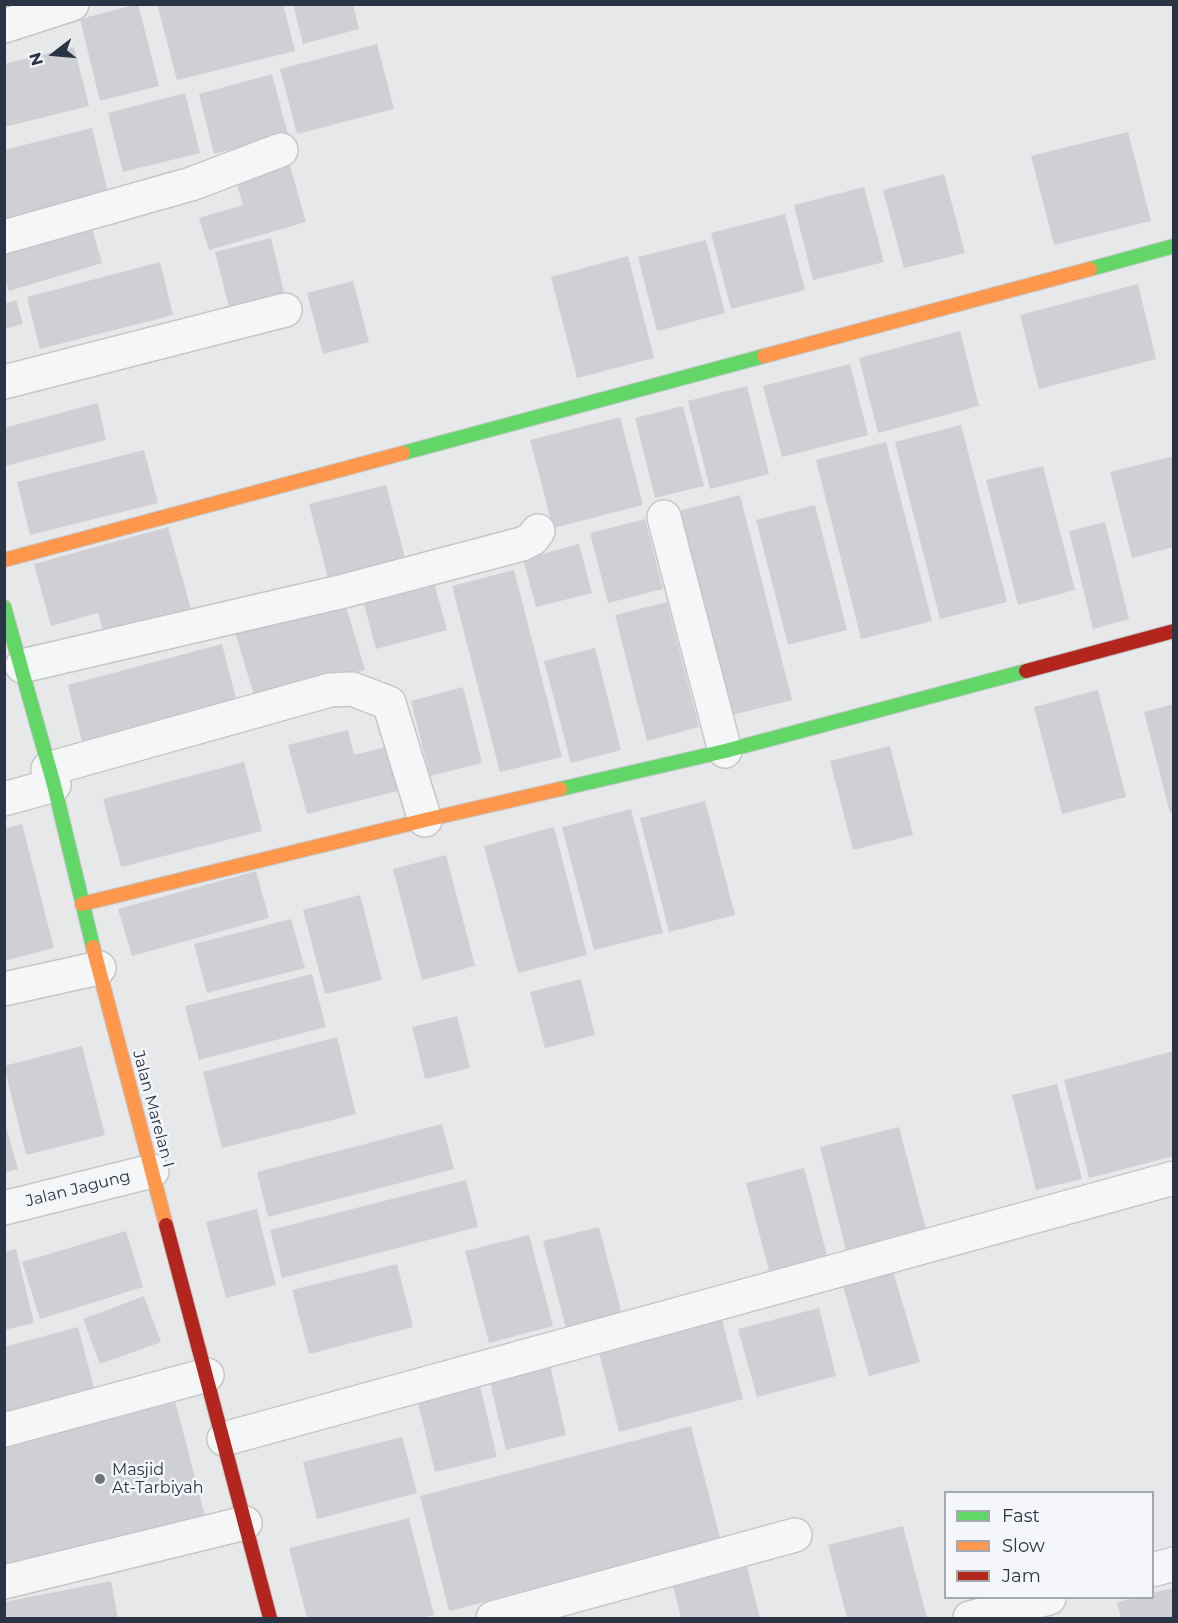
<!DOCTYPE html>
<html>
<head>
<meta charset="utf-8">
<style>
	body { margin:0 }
	#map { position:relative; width:1178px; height:1623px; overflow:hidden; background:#e6e8ea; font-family:Montserrat,sans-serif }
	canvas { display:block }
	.frame { position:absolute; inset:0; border:6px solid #2b3445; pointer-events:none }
	.legend { position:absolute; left:944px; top:1491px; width:210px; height:108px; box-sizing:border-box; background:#f4f6f9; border:2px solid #a4a8b1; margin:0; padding:8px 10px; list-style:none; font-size:18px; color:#2b3445 }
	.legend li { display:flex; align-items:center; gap:12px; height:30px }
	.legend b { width:30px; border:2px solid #a4a8b1 }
	.north { position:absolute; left:24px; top:24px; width:60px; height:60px; -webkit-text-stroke:4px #f4f6f9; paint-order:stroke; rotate:254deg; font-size:16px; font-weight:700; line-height:24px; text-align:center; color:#2b3445 }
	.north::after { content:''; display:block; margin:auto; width:21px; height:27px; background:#2b3445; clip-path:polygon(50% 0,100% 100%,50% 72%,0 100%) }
</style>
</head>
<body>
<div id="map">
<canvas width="1178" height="1623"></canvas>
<div class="frame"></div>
<ul class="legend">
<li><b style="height:8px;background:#63d668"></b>Fast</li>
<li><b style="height:8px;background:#ff974d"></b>Slow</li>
<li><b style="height:8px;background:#b3261e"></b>Jam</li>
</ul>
<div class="north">N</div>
</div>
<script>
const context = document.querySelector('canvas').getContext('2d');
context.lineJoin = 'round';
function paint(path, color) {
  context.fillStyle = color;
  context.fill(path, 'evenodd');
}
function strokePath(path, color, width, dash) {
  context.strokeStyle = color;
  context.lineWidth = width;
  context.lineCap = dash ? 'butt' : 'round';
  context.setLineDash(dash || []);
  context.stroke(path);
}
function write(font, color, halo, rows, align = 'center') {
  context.font = font + ' Montserrat,sans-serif';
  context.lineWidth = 5;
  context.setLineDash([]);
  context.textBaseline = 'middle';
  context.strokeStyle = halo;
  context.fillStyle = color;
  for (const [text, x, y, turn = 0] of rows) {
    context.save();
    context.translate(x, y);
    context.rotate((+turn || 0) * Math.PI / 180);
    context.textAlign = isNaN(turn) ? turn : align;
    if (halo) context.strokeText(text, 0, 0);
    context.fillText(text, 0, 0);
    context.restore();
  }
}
const building = new Path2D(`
	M138 4 159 86 100 101 80 19Z
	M157 4H283L295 51 177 80Z
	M293 4H353L359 29 303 44Z
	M377 44 394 109 297 134 280 69Z
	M74 47 89 106 4 127V64Z
	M272 74 288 135 214 154 199 94Z
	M185 93 200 153 123 172 108 113Z
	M92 128 110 200 4 225V150Z
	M1128 132 1151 221 1054 245 1031 156Z
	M288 159 306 222 209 250 199 218 243 205 234 174Z
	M944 174 965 253 904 268 883 190Z
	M864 187 884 262 813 280 794 205Z
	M785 214 805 290 731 309 711 233Z
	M92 228 102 263 9 291 4 276V254Z
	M271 238 286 301 231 315 215 252Z
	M706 240 725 313 657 331 638 257Z
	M628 256 654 358 577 378 551 277Z
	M160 262 173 315 40 349 27 297Z
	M353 281 369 342 323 354 307 293Z
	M1138 284 1156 359 1039 389 1020 315Z
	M16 300 23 324 4 329V304Z
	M960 331 979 406 878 433 859 358Z
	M850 364 868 435 782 457 763 386Z
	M747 386 769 474 710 489 688 401Z
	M98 403 106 440 5 466 4 428Z
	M683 406 704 486 655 498 635 418Z
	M620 417 643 505 553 528 530 440Z
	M961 425 1007 602 940 619 895 442Z
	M886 442 932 621 861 639 816 460Z
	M144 450 158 503 30 535 17 482Z
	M1174 456V547L1132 558 1110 472Z
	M1043 466 1075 590 1018 605 986 480Z
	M386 485 407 566 330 586 309 504Z
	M740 495 792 700 732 715 679 511Z
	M815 505 847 630 788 645 756 520Z
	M645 519 663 589 608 603 590 533Z
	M1105 522 1129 619 1093 629 1069 531Z
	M168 527 194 620 107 643 98 613 51 626 34 564Z
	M579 544 592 593 536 607 523 559Z
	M514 570 562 757 500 772 452 586Z
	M435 586 447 630 376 649 364 604Z
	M344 600 365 670 256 702 235 632Z
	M667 602 699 727 647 741 615 615Z
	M222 644 237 703 82 742 68 685Z
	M595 648 621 750 571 763 544 661Z
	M463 687 482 763 430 776 411 701Z
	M1098 690 1126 797 1062 814 1034 707Z
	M1174 704V812L1170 813 1144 712Z
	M348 730 354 755 393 745 405 789 307 814 288 745Z
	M890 746 913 835 853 850 830 761Z
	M244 762 262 831 121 867 103 799Z
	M705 801 735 915 669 932 640 818Z
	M631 809 663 933 594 950 562 827Z
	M22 824 54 948 4 961V829Z
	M554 827 587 955 518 973 484 846Z
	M446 855 475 966 422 980 393 869Z
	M256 871 269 918 132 956 118 909Z
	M360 895 382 980 325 994 303 910Z
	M291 919 305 968 207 993 194 944Z
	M312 974 326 1027 199 1060 185 1006Z
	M581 979 595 1035 545 1048 530 992Z
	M457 1016 470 1068 425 1079 412 1027Z
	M337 1037 356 1114 222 1148 203 1072Z
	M82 1046 105 1135 26 1155 4 1066Z
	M1174 1051V1156L1089 1178 1064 1080Z
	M1057 1084 1082 1179 1036 1190 1012 1095Z
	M4 1119 18 1169 4 1173Z
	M442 1124 454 1169 268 1217 257 1172Z
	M899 1127 927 1233 847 1254 820 1147Z
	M804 1168 829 1263 771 1278 746 1183Z
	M466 1180 478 1227 282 1278 270 1230Z
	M257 1209 276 1285 226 1298 206 1222Z
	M599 1227 623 1318 567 1332 543 1241Z
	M126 1231 143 1287 40 1319 22 1262Z
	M529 1235 553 1326 489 1343 465 1251Z
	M16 1249 34 1323 4 1330V1252Z
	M397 1264 413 1327 309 1354 292 1290Z
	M893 1271 920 1362 869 1376 843 1286Z
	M144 1296 161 1342 100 1364 83 1319Z
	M819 1308 836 1376 757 1397 738 1329Z
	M722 1320 743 1399 619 1432 599 1352Z
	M78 1327 95 1391 4 1415V1347Z
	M548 1356 566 1435 506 1450 487 1370Z
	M478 1377 497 1457 435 1472 415 1391Z
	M174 1397 206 1520 4 1571V1437Z
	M691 1426 721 1541 449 1611 420 1496Z
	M402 1437 417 1493 317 1519 303 1462Z
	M409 1518 434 1615 419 1618H307L289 1548Z
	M903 1526 927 1618H847L828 1545Z
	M747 1567 760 1618H681L673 1586Z
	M111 1581 118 1618H4V1602Z
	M1174 1588V1618H1121L1117 1602 1136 1598H1152V1593Z`);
const street = new Path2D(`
	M4 26 72 4
	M4 237 191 184 281 150
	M4 382 285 310
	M664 517 725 751
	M22 666 344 591 522 544 532 539 538 531
	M48 769 330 690 352 689 389 703 425 820
	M4 799 54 785
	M4 989 99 968
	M4 1208 152 1171
	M4 1430 207 1375
	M224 1439 1174 1178
	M1152 1570 1174 1564
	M4 1582 245 1523
	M493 1618 795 1535
	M970 1618 1049 1598`);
const fast = new Path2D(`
	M1090 269 1174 246
	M403 453 764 356
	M4 607 54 785 93 947
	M560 789 725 751 1026 671`);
const slow = new Path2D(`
	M764 356 1090 269
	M4 560 403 453
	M82 904 425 820 560 789
	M93 947 166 1225`);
const jam = new Path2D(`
	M1026 671 1174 631
	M166 1225 270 1618`);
const markers = [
	[100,1479,6,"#6c737f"]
];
const streetNames = [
	["Jalan Marelan I",153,1109,75],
	["Jalan Jagung",78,1189,-14]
];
const poiNames = [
	["Masjid",112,1470],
	["At-Tarbiyah",112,1488]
];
paint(building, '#ced0d3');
strokePath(street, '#c4c6c8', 36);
strokePath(fast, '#c4c6c8', 16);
strokePath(slow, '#c4c6c8', 16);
strokePath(jam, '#c4c6c8', 16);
strokePath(street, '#f5f6f7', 33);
strokePath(fast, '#63d668', 14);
strokePath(slow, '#ff974d', 14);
strokePath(jam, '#b3261e', 14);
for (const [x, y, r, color] of markers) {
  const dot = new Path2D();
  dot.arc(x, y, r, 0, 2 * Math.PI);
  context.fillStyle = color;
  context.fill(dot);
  strokePath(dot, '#f4f6f9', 2);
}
write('16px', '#2b3445', '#f4f6f9', streetNames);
write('16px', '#2b3445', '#f4f6f9', poiNames, 'left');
</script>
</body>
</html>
